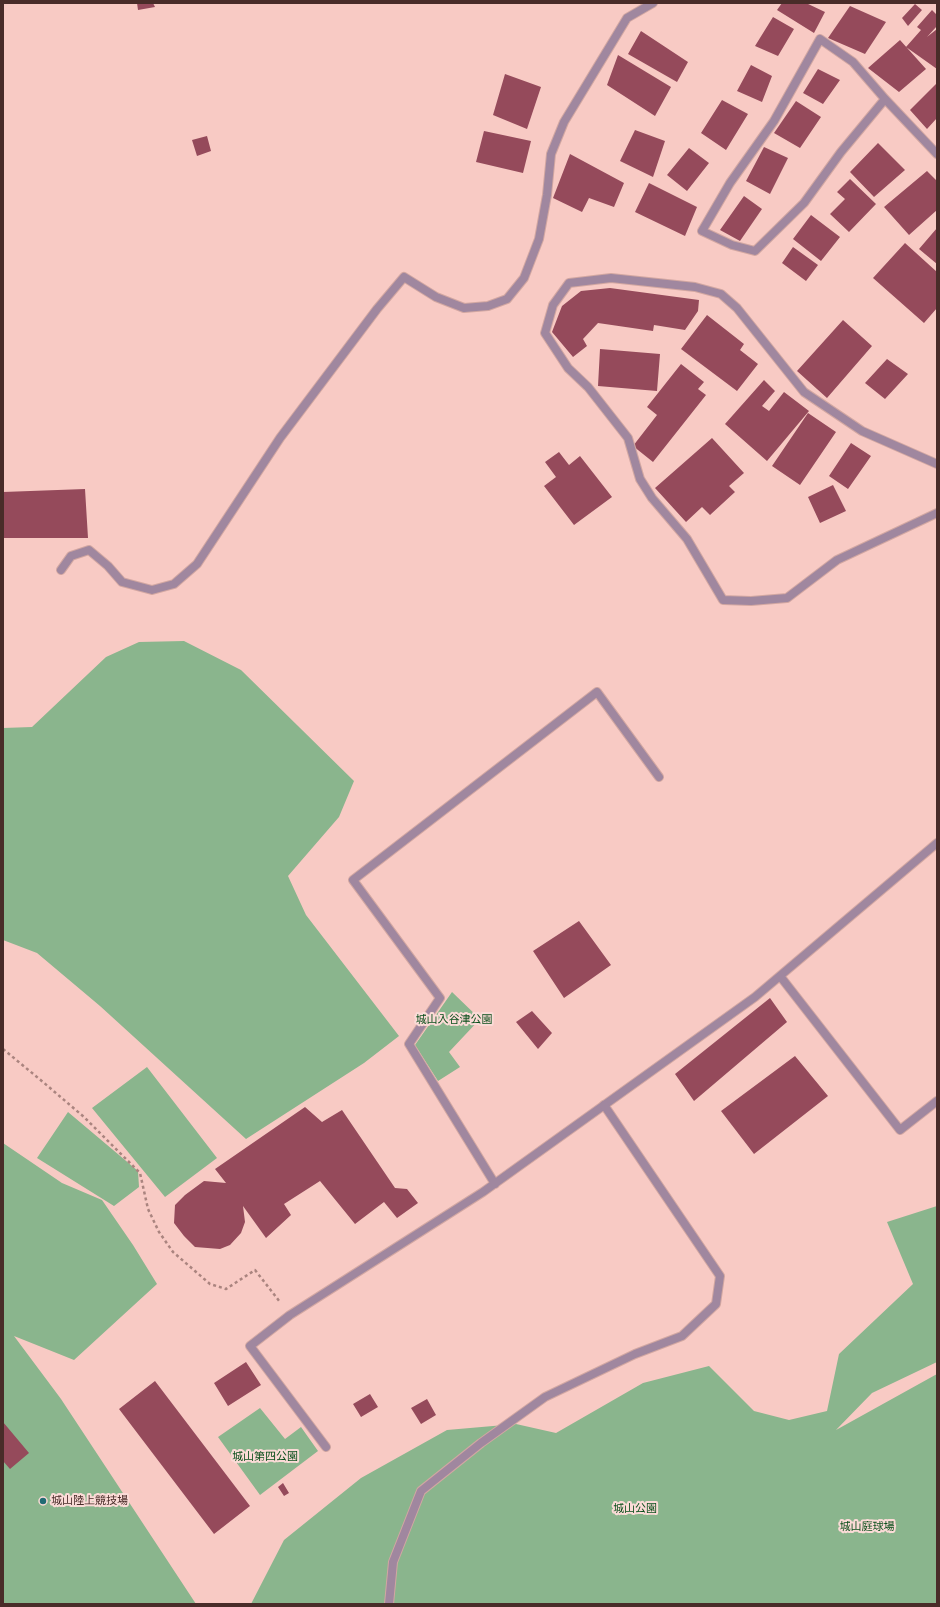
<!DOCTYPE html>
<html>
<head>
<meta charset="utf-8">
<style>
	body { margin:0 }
	#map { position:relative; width:940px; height:1607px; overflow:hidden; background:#f8cac4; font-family:"DM Sans",sans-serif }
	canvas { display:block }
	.frame { position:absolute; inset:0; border:4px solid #492c29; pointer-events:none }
</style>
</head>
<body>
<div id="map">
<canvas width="940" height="1607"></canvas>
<div class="frame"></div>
</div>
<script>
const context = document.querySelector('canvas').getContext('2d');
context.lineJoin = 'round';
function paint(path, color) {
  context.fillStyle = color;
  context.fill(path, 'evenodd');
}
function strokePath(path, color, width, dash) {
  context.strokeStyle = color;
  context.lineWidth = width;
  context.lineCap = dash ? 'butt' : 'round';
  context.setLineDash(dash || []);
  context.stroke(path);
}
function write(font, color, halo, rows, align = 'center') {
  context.font = font + ' "DM Sans","Noto Sans JP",sans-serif';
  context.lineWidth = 4;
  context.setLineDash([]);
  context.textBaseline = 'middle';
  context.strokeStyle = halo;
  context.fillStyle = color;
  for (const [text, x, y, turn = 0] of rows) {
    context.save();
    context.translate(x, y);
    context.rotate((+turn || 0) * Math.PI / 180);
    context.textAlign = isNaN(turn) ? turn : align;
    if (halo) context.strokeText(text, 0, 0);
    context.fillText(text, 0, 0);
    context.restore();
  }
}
const green = new Path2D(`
	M184 641 241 670 354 781 339 817 288 876 306 915 399 1036 364 1063 246 1139 100 1006 37 953 3 940V728L32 727 106 657 139 642Z
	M452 992 480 1019 449 1052 460 1067 438 1081 415 1045Z
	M147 1067 217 1158 165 1197 92 1108Z
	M68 1112 138 1171 139 1187 114 1206 37 1158Z
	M3 1143 62 1183 102 1200 133 1245 157 1284 74 1360 14 1336 61 1399 196 1604H3Z
	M937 1206V1362L872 1393 836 1430 937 1374V1604H251L284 1540 361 1478 447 1430 516 1424 556 1433 643 1383 709 1366 754 1411 789 1420 827 1411 839 1354 913 1284 887 1222Z
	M260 1408 285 1439 301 1427 318 1451 260 1495 218 1437Z`);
const building = new Path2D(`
	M137 3H153L155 7 138 10Z
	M782 3H806L825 12 814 33 777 10Z
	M915 4 922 10 908 26 902 18Z
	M850 6 886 22 865 54 828 38Z
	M932 10 937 15V26L927 37 937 29V69L906 47 921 30 917 27Z
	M773 17 794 29 778 56 755 46Z
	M641 31 688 62 677 82 628 54Z
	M900 40 926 69 899 92 868 68Z
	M618 55 671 87 655 116 607 85Z
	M751 65 772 76 762 102 737 91Z
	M818 69 840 80 823 104 803 93Z
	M505 74 541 87 527 129 493 115Z
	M937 83V118L927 129 910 110Z
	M722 100 748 114 726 150 701 133Z
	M796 101 821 117 800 148 774 133Z
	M635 130 665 141 653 177 620 161Z
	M484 131 531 141 523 173 476 162Z
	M207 136 211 151 197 156 192 140Z
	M878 143 905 170 874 197 850 172Z
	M764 147 788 158 770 194 746 181Z
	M689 148 709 163 687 191 667 175Z
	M570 154 624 183 614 207 589 198 582 212 553 198Z
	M927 171 937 181V210L909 235 884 207Z
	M850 179 876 204 849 232 830 214 845 199 837 192Z
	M649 183 697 207 685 236 635 212Z
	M744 196 762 209 740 241 720 230Z
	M811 215 840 237 821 261 793 239Z
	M937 228V264L919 249Z
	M905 243 937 272V308L924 323 873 278Z
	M793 247 818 265 806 281 782 263Z
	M610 288 699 300 698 311 685 330 654 325 653 331 598 323 583 339 587 346 573 357 552 332 562 306 581 291Z
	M707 315 744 344 740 350 758 364 737 391 681 349Z
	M843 320 872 346 827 398 797 371Z
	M600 349 660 354 657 391 598 386Z
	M887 359 908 374 885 399 865 383Z
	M681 364 704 382 698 389 706 395 653 462 633 446 657 415 647 407Z
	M764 380 775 391 762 406 769 411 784 392 809 411 767 461 725 424Z
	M808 413 836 432 800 485 772 466Z
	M712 438 744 473 729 486 735 492 710 515 702 507 686 522 655 488Z
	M851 443 871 456 848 489 829 476Z
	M559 452 569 465 580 456 612 497 574 525 544 486 556 477 545 462Z
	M833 485 846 511 820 523 808 497Z
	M85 489 88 538H3V492Z
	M579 921 611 965 564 998 533 951Z
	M770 998 787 1022 694 1101 675 1074Z
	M532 1011 552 1033 538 1049 516 1022Z
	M795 1056 828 1096 754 1154 721 1111Z
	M305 1107 322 1122 342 1110 395 1188 407 1189 418 1203 397 1218 384 1202 355 1224 320 1181 284 1204 291 1215 266 1238 243 1206 245 1222 241 1233 230 1245 220 1249 195 1247 184 1236 174 1223 175 1205 185 1195 204 1181 226 1183 215 1169Z
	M246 1362 261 1385 228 1406 214 1383Z
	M155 1381 250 1506 214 1534 119 1409Z
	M370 1394 378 1407 361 1417 353 1404Z
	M427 1399 436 1415 421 1424 411 1408Z
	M3 1422 29 1453 10 1469 3 1461Z
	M283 1483 289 1493 284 1496 278 1487Z`);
const path = new Path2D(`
	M3 1049 43 1082 84 1117 140 1173 148 1209 159 1232 173 1252 210 1284 226 1289 255 1270 280 1302`);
const minor = new Path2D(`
	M885 99 841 152 804 203 755 251 732 245 702 231 730 183 774 121 820 39 853 62 885 99 937 154
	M937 464 862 431 804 392 737 308 721 294 695 287 611 278 569 283 553 305 545 333 568 368 588 387 628 438 640 479 652 498 687 539 723 600 751 601 787 598 837 560 937 513
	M61 570 71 556 89 550 108 566 122 582 152 590 174 584 197 564 280 438 377 309 404 277 436 297 464 308 488 306 507 299 524 278 539 239 547 195 551 154 564 122 627 18 653 3
	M780 976 900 1130 937 1101
	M495 1184 409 1044 440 998 353 880 597 692 659 777
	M326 1447 250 1346 290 1315 483 1192 755 997 937 843`);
const tertiary = new Path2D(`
	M389 1604 393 1562 421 1491 481 1443 545 1397 635 1354 682 1336 716 1304 720 1276 604 1105`);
const markers = [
	[43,1501,4,"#216b74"]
];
const parkNames = [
	["城山入谷津公園",454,1020],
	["城山第四公園",265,1457],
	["城山公園",635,1509],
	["城山庭球場",867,1527]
];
const poiNames = [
	["城山陸上競技場",51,1501]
];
paint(green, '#8ab58d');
paint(building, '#954a5b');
strokePath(minor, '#d2a7a2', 10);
strokePath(tertiary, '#d2a7a2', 10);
strokePath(path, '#aa847f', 2.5, [3, 3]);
strokePath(minor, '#a0879f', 8);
strokePath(tertiary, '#a0879f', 8);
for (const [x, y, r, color] of markers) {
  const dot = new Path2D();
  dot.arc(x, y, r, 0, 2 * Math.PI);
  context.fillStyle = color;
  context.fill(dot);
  strokePath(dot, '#fbdbd7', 1.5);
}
write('11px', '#0a4f1b', '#fbdbd7', parkNames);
write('11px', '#492c29', '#fbdbd7', poiNames, 'left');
</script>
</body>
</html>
